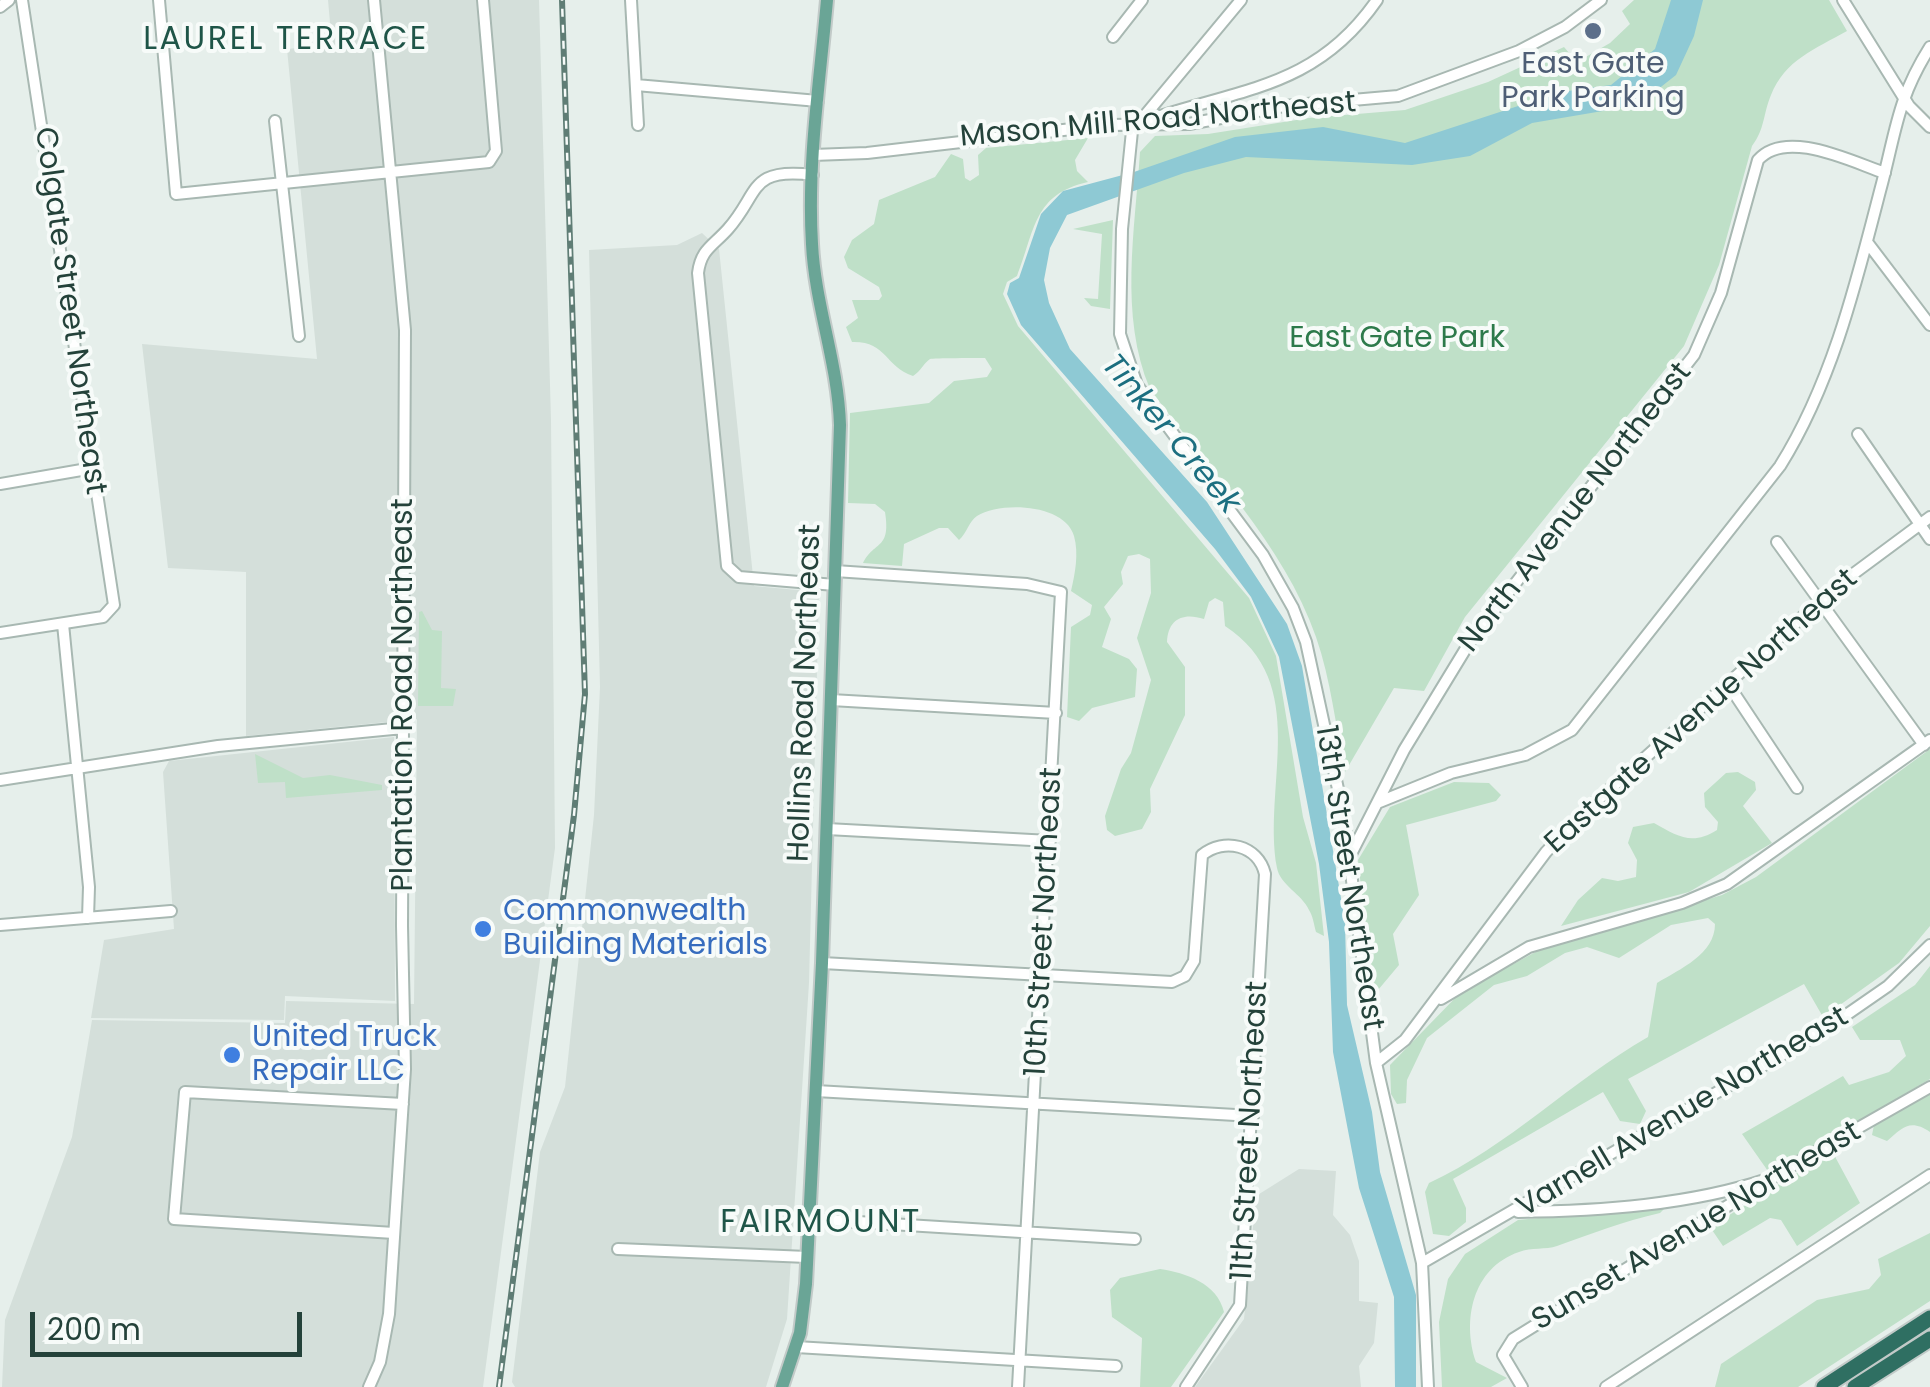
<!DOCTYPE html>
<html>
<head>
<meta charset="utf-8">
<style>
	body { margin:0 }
	#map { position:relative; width:1930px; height:1387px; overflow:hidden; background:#e6efeb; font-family:Poppins,sans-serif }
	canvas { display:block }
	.scale { position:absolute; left:30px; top:1312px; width:272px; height:45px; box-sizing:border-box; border:5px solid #24423a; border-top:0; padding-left:12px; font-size:30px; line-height:35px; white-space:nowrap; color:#24423a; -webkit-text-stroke:8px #f7fbf9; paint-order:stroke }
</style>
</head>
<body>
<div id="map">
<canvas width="1930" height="1387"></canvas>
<div class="scale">200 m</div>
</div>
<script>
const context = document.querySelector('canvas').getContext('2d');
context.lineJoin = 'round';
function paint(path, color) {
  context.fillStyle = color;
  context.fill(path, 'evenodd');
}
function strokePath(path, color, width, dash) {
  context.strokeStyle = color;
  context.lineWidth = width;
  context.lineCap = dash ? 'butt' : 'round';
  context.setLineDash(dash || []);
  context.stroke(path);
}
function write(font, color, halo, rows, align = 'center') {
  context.font = font + ' Poppins,sans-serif';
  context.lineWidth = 8;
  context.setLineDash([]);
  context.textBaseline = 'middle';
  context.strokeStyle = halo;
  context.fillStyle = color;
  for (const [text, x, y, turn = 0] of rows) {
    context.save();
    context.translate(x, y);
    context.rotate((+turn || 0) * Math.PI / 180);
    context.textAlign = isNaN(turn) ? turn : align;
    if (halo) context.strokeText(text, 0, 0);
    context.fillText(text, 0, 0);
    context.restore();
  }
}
const built = new Path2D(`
	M328 0H539L551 420 555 848 483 1387H2L5 1320 72 1137 92 1020 285 1023 286 1001 414 1004 417 719 246 736V572L168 568 142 344 317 359 287 49 332 45Z
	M702 233 719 249 754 586 819 592 809 983 787 1319 766 1387H515L512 1382 540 1152 565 1087 594 815 600 687 589 250 677 245Z
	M394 737 395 1001 285 996 284 1020 91 1018 104 940 174 929 163 772 169 761Z
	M1299 1169 1336 1171 1333 1215 1350 1235 1359 1261V1301L1378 1303 1374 1343 1359 1366 1361 1387H1195L1244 1319 1256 1196Z`);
const green = new Path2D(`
	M1634 0H1829L1847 31C1815 49 1785 60 1771 95 1763 114 1765 129 1752 146L1719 265 1684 346 1465 617 1424 691 1394 688 1345 772C1336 728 1331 680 1316 637 1284 544 1207 468 1150 389 1119 315 1135 231 1140 152L1155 136 1208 134 1309 118 1405 110 1488 82 1564 47 1577 62 1610 43 1630 24 1622 11Z
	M1088 138 1075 160 1077 171 1088 182C1033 194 1035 231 1017 276L1007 282 1003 294 1018 326 1249 598 1276 656 1303 817 1316 863 1324 936 1316 932C1314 925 1313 916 1309 910 1302 894 1280 885 1277 868 1262 785 1312 683 1225 626L1223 602 1215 598 1209 602 1204 619C1183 612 1168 619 1167 642L1185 667V715L1150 789 1151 812 1142 829 1115 836 1107 830 1105 816 1121 769 1131 753 1151 680 1137 638 1151 593 1150 559 1139 554 1128 556 1121 572 1123 584 1104 607 1111 619 1102 647 1129 659 1137 669 1135 697 1092 708 1079 721 1067 717 1071 627 1090 615 1092 605 1071 591C1075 574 1079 554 1074 536 1065 504 1001 501 977 516 969 521 967 533 959 540L948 528H939L904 544 902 566 863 563C875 540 891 550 885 512L875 504 848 503 850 413 929 403 954 381 987 377 992 369 985 358C979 358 933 358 930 359 923 364 921 371 913 376 884 366 887 341 852 342L846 327 858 318 852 300H879L882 296 879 287 848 268 844 257 852 240 874 224 879 200 935 177 951 154 963 159 965 178 970 181 979 175 978 155 986 148Z
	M1113 220 1110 309 1091 306 1084 298 1098 299 1102 234 1073 229Z
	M422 611 432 630 442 631 441 688 456 689 453 706H418L419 612Z
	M1930 749V926L1899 963 1823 1017 1804 984 1628 1079 1646 1111 1640 1124 1620 1121 1603 1092 1453 1179 1466 1208V1222L1449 1236 1433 1234 1425 1192 1429 1183C1509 1146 1571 1081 1648 1037L1657 983C1680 969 1715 954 1715 924L1708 918 1671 925 1619 958 1587 947 1565 953 1527 976 1494 985 1427 1038 1407 1080 1406 1103 1397 1104 1391 1094 1390 1065 1460 993 1541 949 1722 895 1756 877Z
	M255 754 303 778 330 775 382 785V790L286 798 285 782 258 783Z
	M1738 772 1755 782 1756 790 1743 806 1772 843 1689 892 1561 926 1578 900 1602 878 1618 881 1636 877 1637 860 1628 843 1633 827 1654 823C1677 836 1692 846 1717 830L1718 822 1705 807 1704 793 1726 773Z
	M1454 782 1489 783 1501 795 1496 801 1406 825 1419 895 1393 934 1399 965 1373 996 1358 860 1390 807Z
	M1930 966V1079L1770 1174 1742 1134 1843 1076 1849 1085 1889 1072 1906 1056 1900 1040H1860L1852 1027 1915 985Z
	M1930 1094V1132C1910 1118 1902 1128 1887 1141L1872 1135 1874 1125Z
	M1832 1151 1860 1203 1797 1246 1781 1220 1770 1218 1723 1246 1710 1227Z
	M1661 1206 1665 1208 1660 1213C1625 1221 1590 1234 1557 1246 1546 1250 1531 1247 1519 1252 1472 1268 1462 1321 1476 1362L1507 1378 1491 1387H1442L1439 1322 1448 1279 1465 1254 1518 1220Z
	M1930 1233V1301L1798 1387H1715L1721 1364 1817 1300 1869 1289 1881 1275 1878 1259Z
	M1160 1269C1186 1273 1217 1283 1224 1312L1171 1387H1140L1142 1338 1112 1317 1110 1290 1120 1278Z`);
const water = new Path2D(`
	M1671 0H1703L1694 36 1676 75 1638 105 1532 123 1470 156 1412 165 1246 157 1184 173 1067 215 1050 248 1044 280 1049 303 1070 349 1207 502 1287 624 1302 666 1345 922 1347 1005 1372 1112 1380 1172 1416 1295V1387H1395L1394 1297 1359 1188 1333 1052 1329 942 1319 864 1279 657 1251 597 1215 549 1021 325 1007 294 1010 283 1019 278 1041 214 1063 191 1134 172 1235 137 1323 127 1405 143 1561 92 1611 85 1655 49Z`);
const minor = new Path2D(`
	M159 0 176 194 489 162 496 151 483 0
	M631 0 638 125
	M1241 0 1132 131 1122 229 1120 334 1137 385 1263 555 1293 608 1306 642 1343 812 1376 1063 1422 1263 1428 1387
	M1843 0 1909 106 1930 127
	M0 7 9 0
	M1113 37 1142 0
	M636 85 818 101
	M1148 120C1242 88 1316 88 1377 0
	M275 121 299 336
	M813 155 867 153 1106 125 1189 124 1284 106 1398 96 1519 51 1565 27 1601 0
	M813 175C748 167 760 193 728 229 713 246 701 249 698 273L727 566 739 577 835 585
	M1867 242 1930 325
	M1858 434 1930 539
	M0 484 93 468
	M1777 542 1924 745
	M835 571 1027 584 1061 592 1018 1387
	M63 624 89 887 88 918
	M0 633 103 617 114 605 22 0
	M1728 684 1797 788
	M831 700 1056 713
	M0 780 218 746 403 728
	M1377 803 1451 773 1525 755 1572 730 1780 466C1832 383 1856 284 1880 191 1896 133 1896 101 1930 47
	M827 829 1050 841
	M1351 854 1404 750 1471 640 1694 355 1721 293 1758 160C1786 128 1852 162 1885 173
	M0 925 171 911
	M822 963 1172 982 1185 976 1194 961 1202 855C1224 837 1258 845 1265 874L1240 1305 1186 1387
	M1441 999 1529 947 1682 903 1727 884 1930 740
	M1376 1063 1405 1040 1546 852 1581 815 1837 586 1930 517
	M816 1091 1253 1116
	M1518 1212C1600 1211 1690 1205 1768 1179
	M809 1219 1135 1239
	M394 1233 174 1219 185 1092 403 1104
	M618 1249 807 1257
	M1422 1263 1823 1031 1888 986 1930 945
	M796 1347 1116 1366
	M369 1387 380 1362 389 1314 405 1069 402 926 405 330 374 0
	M1522 1387 1503 1355 1513 1339 1800 1161 1930 1087
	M1606 1387 1930 1175`);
const major = new Path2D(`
	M782 1387 800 1333 806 1284 822 963 840 425C838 363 815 305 812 244 807 163 820 80 827 0`);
const highway = new Path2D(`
	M1824 1387 1930 1318
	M1855 1387 1930 1339`);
const rail = new Path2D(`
	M499 1387 574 815 585 694 562 0`);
const markers = [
	[1593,31,10,"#5c6f8a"],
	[483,929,10,"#3f7fe0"],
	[232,1055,10,"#3f7fe0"]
];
const serviceNames = [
	["East Gate",1593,65],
	["Park Parking",1593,99]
];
const streetNames = [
	["Mason Mill Road Northeast",1158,121,-5],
	["Colgate Street Northeast",69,311,82],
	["North Avenue Northeast",1576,508,-52],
	["Hollins Road Northeast",806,693,-88],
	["Plantation Road Northeast",404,695,-90],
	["Eastgate Avenue Northeast",1702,712,-42],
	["13th Street Northeast",1348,878,81],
	["10th Street Northeast",1045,922,-87],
	["Varnell Avenue Northeast",1683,1113,-31],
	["11th Street Northeast",1251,1131,-87],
	["Sunset Avenue Northeast",1697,1227,-31]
];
const parkNames = [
	["East Gate Park",1397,339]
];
const shopNames = [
	["Commonwealth",503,912],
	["Building Materials",503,946],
	["United Truck",252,1038],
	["Repair LLC",252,1072]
];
const neighbourhoodNames = [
	["LAUREL TERRACE",286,41],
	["FAIRMOUNT",821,1224]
];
const waterNames = [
	["Tinker Creek",1170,435,50]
];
paint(built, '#d4dfda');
paint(green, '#bfe0c8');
paint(water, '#8ec9d4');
strokePath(minor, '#a8b8b2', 14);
strokePath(major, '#c2cac8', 16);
strokePath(highway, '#c2cac8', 19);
strokePath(minor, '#fff', 10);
strokePath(major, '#6aa596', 12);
strokePath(highway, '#2f6f62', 15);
strokePath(rail, '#5f7d75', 6);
strokePath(rail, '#f7fbf9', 2.5, [8]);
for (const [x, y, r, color] of markers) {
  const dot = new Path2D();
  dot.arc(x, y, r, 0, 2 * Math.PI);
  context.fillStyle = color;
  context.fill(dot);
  strokePath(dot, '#f7fbf9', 4);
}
write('30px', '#4e5e75', '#f7fbf9', serviceNames);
write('30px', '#24423a', '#f7fbf9', streetNames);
write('30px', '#2d7a4b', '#f7fbf9', parkNames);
write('30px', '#366cbe', '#f7fbf9', shopNames, 'left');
context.letterSpacing = '2.5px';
write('32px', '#1f5548', '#f7fbf9', neighbourhoodNames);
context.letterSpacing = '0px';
write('italic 32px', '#1c6f80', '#f7fbf9', waterNames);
</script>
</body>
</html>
